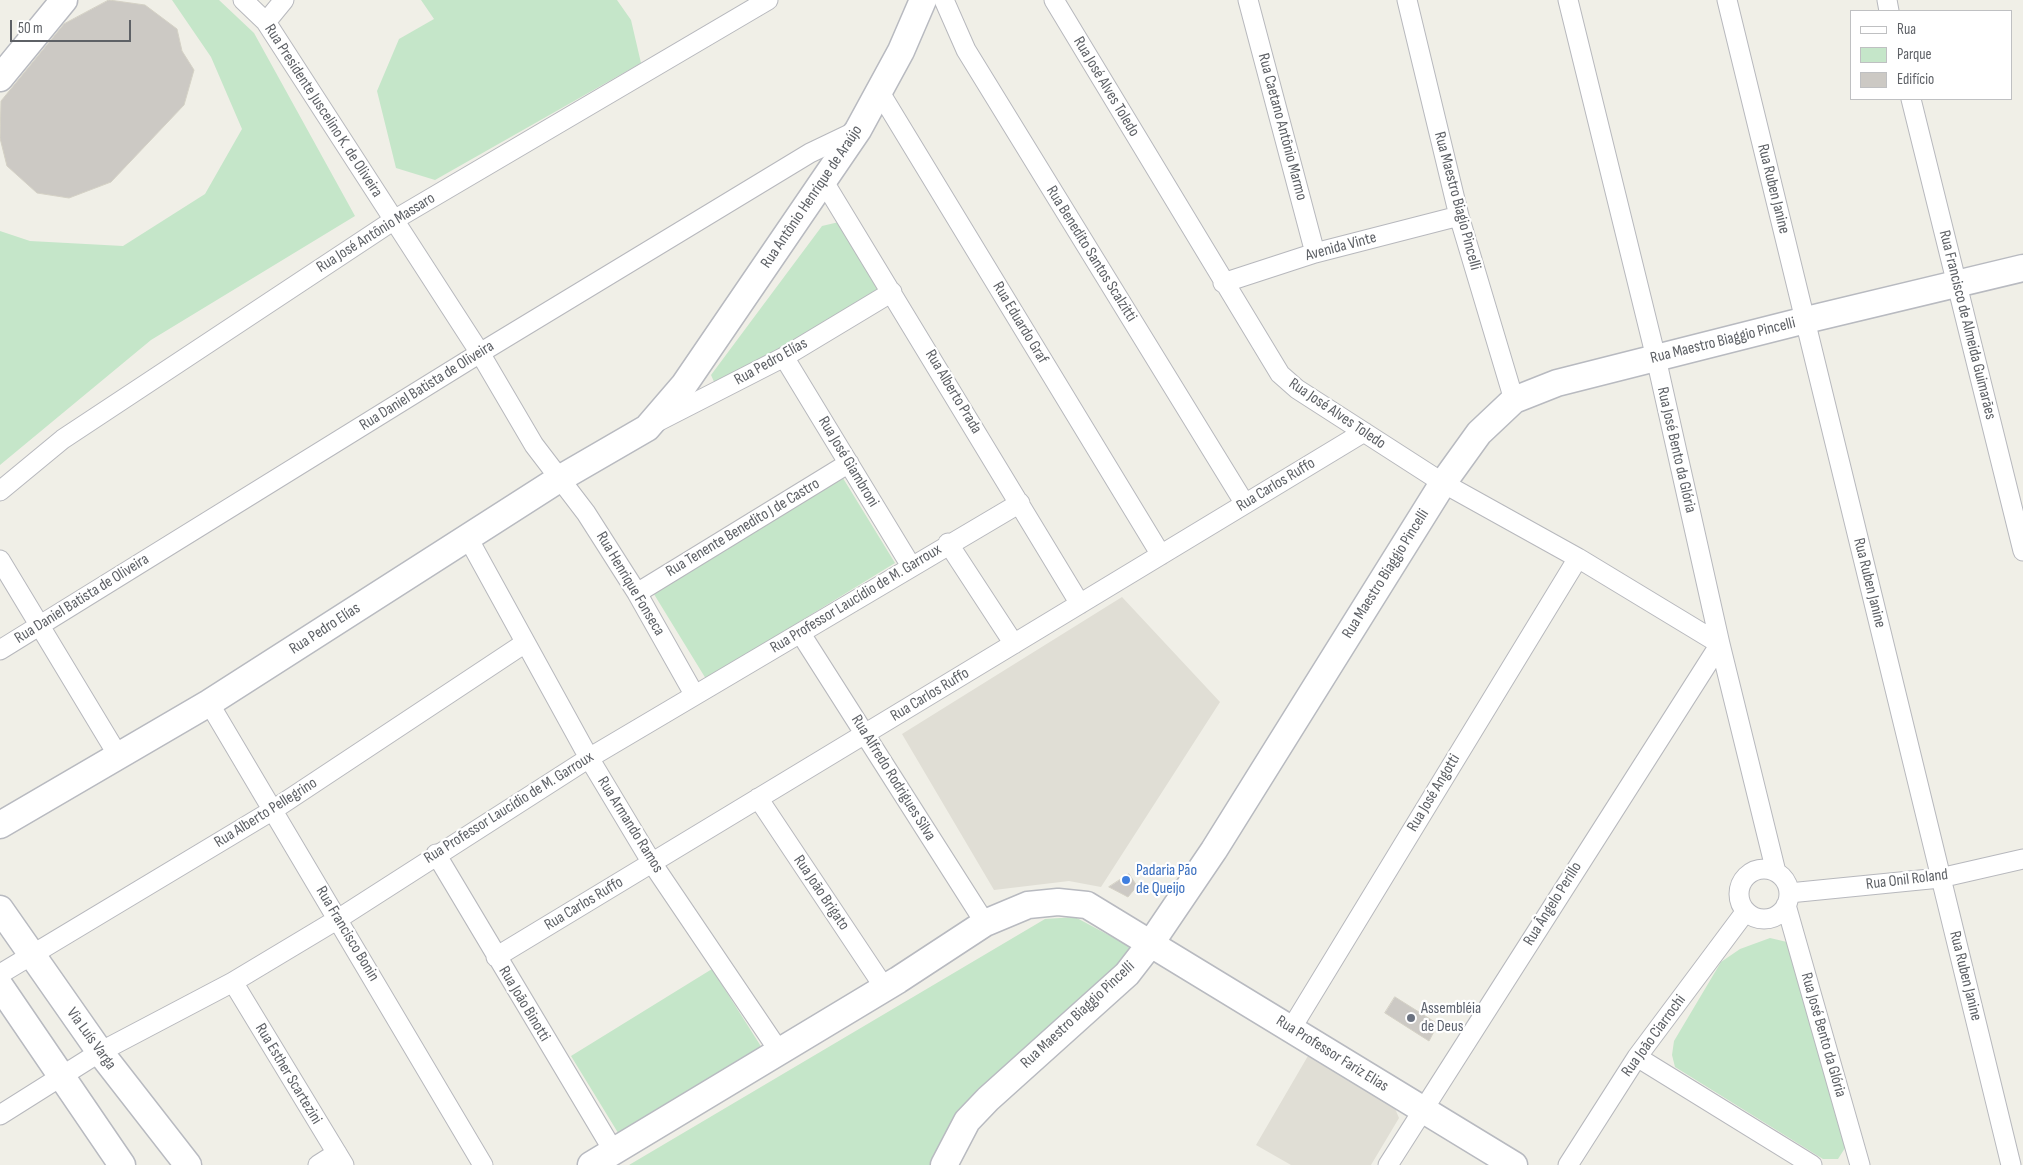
<!DOCTYPE html>
<html>
<head>
<meta charset="utf-8">
<style>
	body { margin:0 }
	#map { position:relative; width:2023px; height:1165px; overflow:hidden; background:#f0efe7; font-family:"Sofia Sans Condensed",sans-serif }
	canvas { display:block }
	.legend { position:absolute; left:1850px; top:10px; width:162px; height:90px; box-sizing:border-box; background:#fff; border:1px solid #bfc0c2; margin:0; padding:6px 9px; list-style:none; font-size:15px; color:#5e6166 }
	.legend li { display:flex; align-items:center; gap:10px; height:25px }
	.legend b { width:25px; border:1px solid #bfc0c2 }
	.scale { position:absolute; left:10px; top:20px; width:121px; height:22px; box-sizing:border-box; border:2px solid #5e6166; border-top:0; padding-left:6px; font-size:15px; line-height:18px; white-space:nowrap; color:#5e6166; -webkit-text-stroke:4px #fff; paint-order:stroke }
</style>
</head>
<body>
<div id="map">
<canvas width="2023" height="1165"></canvas>
<ul class="legend">
<li><b style="height:6px;background:#fff"></b>Rua</li>
<li><b style="height:14px;background:#c5e6c9"></b>Parque</li>
<li><b style="height:14px;background:#ccc9c4"></b>Edifício</li>
</ul>
<div class="scale">50 m</div>
</div>
<script>
const context = document.querySelector('canvas').getContext('2d');
context.lineJoin = 'round';
function paint(path, color) {
  context.fillStyle = color;
  context.fill(path, 'evenodd');
}
function strokePath(path, color, width, dash) {
  context.strokeStyle = color;
  context.lineWidth = width;
  context.lineCap = dash ? 'butt' : 'round';
  context.setLineDash(dash || []);
  context.stroke(path);
}
function write(font, color, halo, rows, align = 'center') {
  context.font = font + ' "Sofia Sans Condensed",sans-serif';
  context.lineWidth = 4.5;
  context.setLineDash([]);
  context.textBaseline = 'middle';
  context.strokeStyle = halo;
  context.fillStyle = color;
  for (const [text, x, y, turn = 0] of rows) {
    context.save();
    context.translate(x, y);
    context.rotate((+turn || 0) * Math.PI / 180);
    context.textAlign = isNaN(turn) ? turn : align;
    if (halo) context.strokeText(text, 0, 0);
    context.fillText(text, 0, 0);
    context.restore();
  }
}
const education = new Path2D(`
	M1122 597 1220 702 1101 887 1069 881 994 890 902 734Z
	M1312 1049 1394 1106 1399 1118 1371 1165H1291L1256 1145Z`);
const green = new Path2D(`
	M172 0H219L254 33 355 216 151 340 0 465V231L30 241 123 246 205 194 242 129 211 57Z
	M421 0H617L631 20 641 63 435 180 396 168 377 91 399 39 434 19Z
	M839 222 879 289 716 386 711 375 822 226Z
	M838 470 895 563 706 679 649 586Z
	M1075 917 1127 945 1133 953 935 1165H629L1045 919Z
	M1770 938 1787 942 1798 957 1845 1148 1838 1159H1823L1675 1067 1672 1055 1674 1041 1721 962 1740 949Z
	M712 969 762 1048 620 1136 571 1056Z`);
const building = new Path2D(`
	M109 0 145 5 177 29 182 51 194 70 184 105 111 182 69 198 37 193 7 166 0 138 1 101 64 24Z
	M1129 874 1137 886 1128 897 1109 887Z
	M1395 997 1438 1024 1429 1041 1385 1013Z`);
const street = new Path2D(`
	M243 0 266 22 480 353 534 445 586 513 637 593 694 694
	M944 0 966 50 1245 504
	M1054 0 1280 374 1297 389 1443 483 1578 558 1720 644 1388 1165
	M1248 0 1315 253
	M1407 0 1459 216 1514 400
	M1568 0 1656 358 1720 644 1776 872
	M1727 0 2011 1165
	M1887 0 1889 11
	M266 22 284 0
	M879 91 1161 555
	M1911 99 2023 551
	M824 182 1080 604
	M1223 283 1315 253 1459 216
	M784 357 911 566
	M657 422 784 357 892 292
	M0 491 63 439 394 220 768 0
	M468 538 589 758 652 863 779 1051
	M948 543 1014 644
	M0 560 119 757
	M637 593 849 463
	M801 634 985 923
	M0 650 480 353 810 153 856 131
	M209 703 483 1165
	M758 798 884 987
	M436 854 614 1152
	M1739 894a25 25 0 1 1 50 0a25 25 0 1 1-50 0Z
	M1789 893 1940 878 2023 859
	M1786 905 1860 1165
	M496 957 1364 432
	M0 974 273 810 525 643
	M233 982 344 1165
	M1291 1029 1578 558
	M1637 1057 1812 1165
	M0 1115 100 1052 233 982 338 919 589 758 1020 503
	M318 1165 337 1153
	M1568 1165 1637 1057 1746 911`);
const secondary = new Path2D(`
	M0 78 64 0
	M0 825 209 703 559 479 647 428 684 385 858 130 901 51 923 0
	M0 909 100 1052 188 1165
	M0 986 122 1165
	M591 1165 898 980 985 923 1028 905 1058 902 1087 905 1514 1165
	M944 1165 967 1121 988 1099 1127 974 1151 943 1214 850 1443 483 1479 433 1514 400 1557 383 1806 320 2023 268`);
const markers = [
	[1126,880,5,"#3f7fe0"],
	[1411,1018,5,"#6b7280"]
];
const streetNames = [
	["Rua José Alves Toledo",1106,87,59],
	["Rua Presidente Juscelino K. de Oliveira",323,111,57],
	["Rua Caetano Antônio Marmo",1282,127,75],
	["Rua Ruben Janine",1773,189,76],
	["Rua Antônio Henrique de Araújo",812,197,-56],
	["Rua Maestro Biagio Pincelli",1457,201,75],
	["Rua José Antônio Massaro",376,233,-32],
	["Avenida Vinte",1341,247,-15],
	["Rua Benedito Santos Scalzitti",1091,254,58],
	["Rua Eduardo Graf",1020,323,59],
	["Rua Francisco de Almeida Guimarães",1967,325,76],
	["Rua Maestro Biaggio Pincelli",1723,341,-14],
	["Rua Pedro Elías",771,362,-29],
	["Rua Daniel Batista de Oliveira",427,386,-32],
	["Rua Alberto Prada",953,392,59],
	["Rua José Alves Toledo",1337,414,34],
	["Rua José Bento da Glória",1676,450,77],
	["Rua José Giambroni",848,462,59],
	["Rua Carlos Ruffo",1276,485,-31],
	["Rua Tenente Benedito J de Castro",743,528,-31],
	["Rua Maestro Biaggio Pincelli",1386,574,-58],
	["Rua Ruben Janine",1869,583,76],
	["Rua Henrique Fonseca",630,584,59],
	["Rua Daniel Batista de Oliveira",82,599,-32],
	["Rua Professor Laucídio de M. Garroux",856,599,-31],
	["Rua Pedro Elías",325,629,-33],
	["Rua Carlos Ruffo",930,695,-31],
	["Rua Alfredo Rodrigues Silva",893,778,58],
	["Rua José Angotti",1434,793,-59],
	["Rua Professor Laucídio de M. Garroux",509,808,-32],
	["Rua Alberto Pellegrino",266,813,-32],
	["Rua Armando Ramos",630,825,58],
	["Rua Onil Roland",1907,880,-7],
	["Rua João Brigato",821,893,56],
	["Rua Carlos Ruffo",584,904,-31],
	["Rua Ângelo Perillo",1553,904,-58],
	["Rua Francisco Bonin",347,934,59],
	["Rua Ruben Janine",1965,976,76],
	["Rua João Binotti",524,1004,59],
	["Rua Maestro Biaggio Pincelli",1078,1015,-43],
	["Rua José Bento da Glória",1823,1035,74],
	["Rua João Ciarrochi",1654,1036,-54],
	["Via Luís Varga",91,1039,54],
	["Rua Professor Fariz Elias",1332,1054,32],
	["Rua Esther Scartezini",288,1074,59]
];
const shopNames = [
	["Padaria Pão",1136,871],
	["de Queijo",1136,889]
];
const worshipNames = [
	["Assembléia",1421,1009],
	["de Deus",1421,1027]
];
paint(education, '#e0ded5');
paint(green, '#c5e6c9');
paint(building, '#ccc9c4');
strokePath(building, '#d4d1c5', 1);
strokePath(street, '#b7b8bd', 21);
strokePath(secondary, '#b8bac0', 29);
strokePath(street, '#fff', 19);
strokePath(secondary, '#fff', 26);
for (const [x, y, r, color] of markers) {
  const dot = new Path2D();
  dot.arc(x, y, r, 0, 2 * Math.PI);
  context.fillStyle = color;
  context.fill(dot);
  strokePath(dot, '#fff', 2);
}
write('16px', '#5e6166', '#fff', streetNames);
write('16px', '#366cbe', '#fff', shopNames, 'left');
write('16px', '#5b616d', '#fff', worshipNames, 'left');
</script>
</body>
</html>
